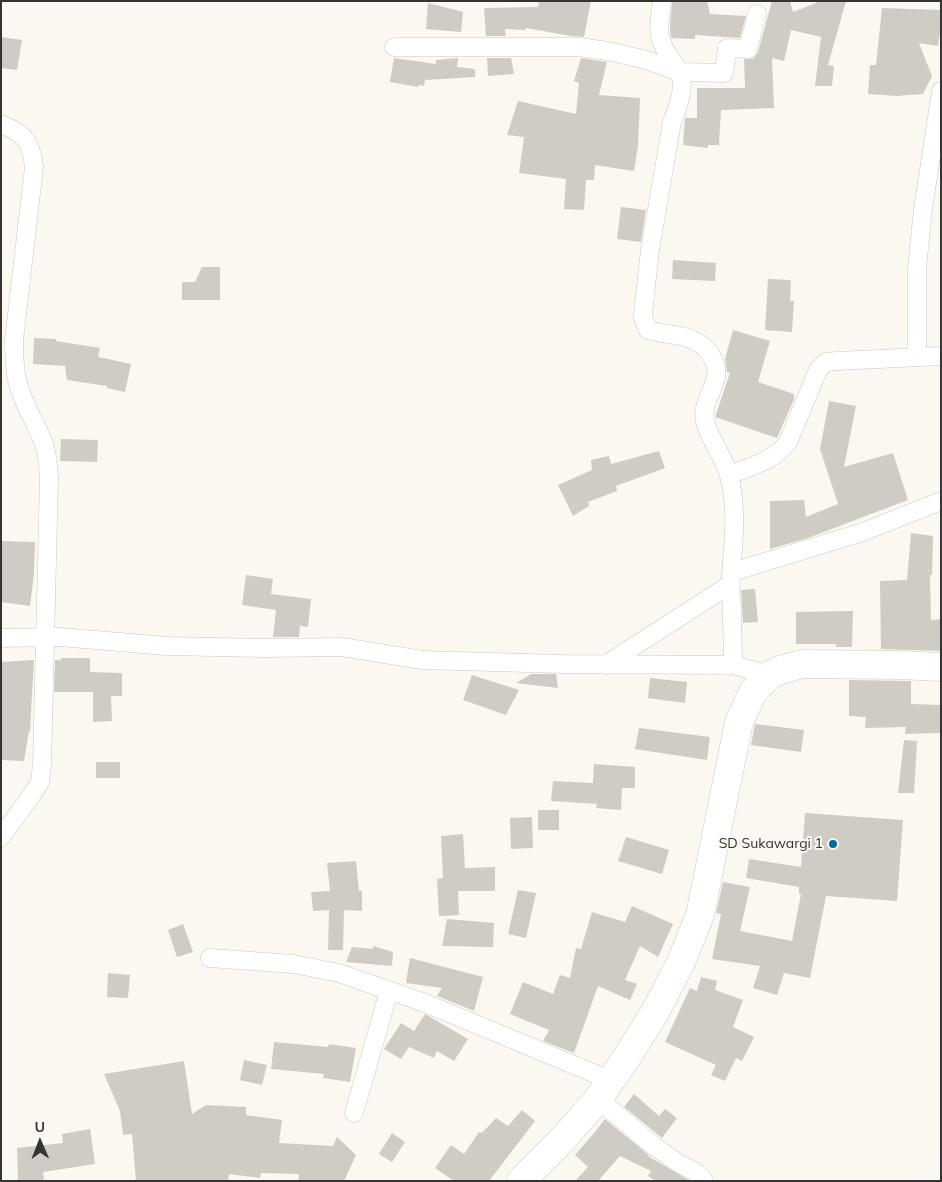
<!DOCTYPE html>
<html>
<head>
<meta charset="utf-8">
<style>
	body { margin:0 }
	#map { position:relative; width:942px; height:1182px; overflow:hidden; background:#fbf8f2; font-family:Mulish,sans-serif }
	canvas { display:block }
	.frame { position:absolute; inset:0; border:2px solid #353431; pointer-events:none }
	.north { position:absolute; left:15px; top:1117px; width:50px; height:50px; -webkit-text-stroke:4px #fbf8f2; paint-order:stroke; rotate:359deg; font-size:14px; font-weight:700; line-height:20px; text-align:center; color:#353431 }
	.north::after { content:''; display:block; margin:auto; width:18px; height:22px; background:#353431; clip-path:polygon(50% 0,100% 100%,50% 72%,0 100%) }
</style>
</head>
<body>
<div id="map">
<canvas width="942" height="1182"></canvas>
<div class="frame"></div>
<div class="north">U</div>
</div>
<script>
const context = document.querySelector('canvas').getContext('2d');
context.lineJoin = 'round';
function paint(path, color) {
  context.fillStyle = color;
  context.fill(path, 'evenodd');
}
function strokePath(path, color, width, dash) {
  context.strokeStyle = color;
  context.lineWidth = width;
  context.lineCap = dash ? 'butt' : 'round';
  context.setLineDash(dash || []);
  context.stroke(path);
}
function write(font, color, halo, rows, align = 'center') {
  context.font = font + ' Mulish,sans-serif';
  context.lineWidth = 4;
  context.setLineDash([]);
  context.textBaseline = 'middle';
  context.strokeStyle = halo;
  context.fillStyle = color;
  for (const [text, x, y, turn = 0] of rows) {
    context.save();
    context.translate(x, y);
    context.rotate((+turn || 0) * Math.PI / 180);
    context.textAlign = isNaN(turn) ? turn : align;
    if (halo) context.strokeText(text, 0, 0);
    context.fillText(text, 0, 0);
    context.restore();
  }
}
const building = new Path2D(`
	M539 1H591L584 37 571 36 526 28 525 30 505 29 506 36H486L484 8 538 7Z
	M672 1H707L710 14 746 16 740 38 695 35V39L671 38 670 26Z
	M772 1H790L793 12 816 3V1H846L828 65 834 66 832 86H815L821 37 791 30 784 61 772 58 774 108 721 110 719 145H708V148L683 145 685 118H697V88H745L744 59H753L758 52Z
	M428 3 463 12 461 32 426 29Z
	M882 8 941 10V26L938 46 919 43 932 76 923 94 897 96 868 94 870 65H876Z
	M1 37 22 40 17 70 1 68Z
	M394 58 436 64V60L458 58 457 67 475 69V77L425 80 424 86 419 85 418 87 390 82Z
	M487 58H511L514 74 488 76Z
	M581 58 607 62 599 95 640 98 638 146 634 171 595 165 594 180H586L584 210 564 209 566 179 519 173 524 137 507 135 518 101 576 114 579 83 574 81Z
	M621 207 646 210 641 242 617 239Z
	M673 260 716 263 715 281 672 279Z
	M202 267H220V300H182V282H195Z
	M768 279 791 280 790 301H794L792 332 765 330Z
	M733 330 770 341 758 382 794 394V399L777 438 715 417 730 373 727 372 725 359Z
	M34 338 56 339V341L100 348 98 357 131 364 125 392 107 388V386L67 380 65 366 33 364Z
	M829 401 856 406 844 467 893 453 908 500 808 538 770 549V501L804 500 806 517 838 504 820 449Z
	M61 439 98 440 97 462 60 461Z
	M659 451 665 468 616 486 617 491 588 502 589 506 573 516 558 485 592 470 591 460 609 456 611 464Z
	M911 533 933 536 932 575H930L931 620 941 619V651L881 649 880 581 907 580Z
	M1 541 35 542 34 573 30 606 1 602Z
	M246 575 273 579 271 594 311 599 308 627 300 626 299 637H273L276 610 242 605Z
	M755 589 758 622 743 623 741 590Z
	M853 611 852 647H836V644H796V612Z
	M61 658H90V672L122 673V696H111L112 721 93 722V692H54L55 660H61Z
	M34 660 30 731H29L24 761 1 760V662Z
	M531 674H556L558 688 516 683Z
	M472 675 519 690 506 715 463 700Z
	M650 678 687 682 685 703 648 698Z
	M849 680 911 681V704L941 705V733L905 734 906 727 865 728 866 717 849 716Z
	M755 724 804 730 801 752 751 745Z
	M639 728 710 737 707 760 635 749Z
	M904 740 917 741 914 793H898Z
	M96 762H120V778H96Z
	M594 764 635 767V788H622L621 810 596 808 597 804 551 801 553 781 593 783Z
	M538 810H559V830H538Z
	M805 813 903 820 897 901 826 896 810 978 784 973 777 995 753 988 760 966 712 959 721 914 716 913 723 882 750 887 740 931 792 941 801 894H799V887L746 878 749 859 801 867Z
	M532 817 533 848 511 849 510 818Z
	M463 834 465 868 495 867V891H458L459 915 439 916 437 879 443 878 441 836Z
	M626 837 669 850 662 874 618 861Z
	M356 861 359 891H362V911L344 910 343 950H328L329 910 313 911 311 892 330 891 327 863Z
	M518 890 536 893 526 938 508 934Z
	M632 906 673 924 658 957 640 946 625 980 637 984 630 1000 598 986 574 1053 543 1041 549 1030 510 1014 523 982 553 994 560 975 570 978 576 948 581 949 592 912 625 922Z
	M447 919 494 923 493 947 442 946Z
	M183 924 193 952 177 957 168 930Z
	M373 946 393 952 392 966 346 962 352 947 373 949Z
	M410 958 483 977 474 1011 437 996 442 988 406 983Z
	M108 973 130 975 128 998 107 997Z
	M701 977 717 981 715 990 743 1000 733 1027 754 1037 742 1061 736 1058 725 1081 711 1075 716 1065 665 1042 690 988 697 991Z
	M425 1014 468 1039 454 1061 437 1051 434 1058 409 1047 401 1059 384 1049 401 1023 414 1031Z
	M274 1042 328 1047 329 1044 356 1048 350 1082 323 1078 324 1074 271 1069Z
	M244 1060 267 1065 262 1085 240 1080Z
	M184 1061 192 1114 206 1105 246 1107V1115L282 1120 279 1143 333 1146 337 1137 356 1155 344 1181H298L299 1174 261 1173 260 1178 229 1174 228 1181H136L132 1134 123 1135 120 1111 104 1074Z
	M634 1094 659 1116 665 1109 677 1118 662 1138 624 1107Z
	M522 1110 535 1121 489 1181H454L435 1168 451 1145 464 1154 479 1132 482 1133 496 1118 508 1126Z
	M605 1119 649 1155 648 1156 690 1181H656L648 1176 651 1171 620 1156 598 1181H575L588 1167 575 1155 595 1132Z
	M90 1129 95 1164 43 1172 44 1181H18L17 1148 63 1143 62 1134Z
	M392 1133 405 1142 392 1162 379 1154Z`);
const minor = new Path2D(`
	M662 1C661 13 657 28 661 40 664 51 672 60 678 70 687 85 678 107 672 122L650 250 644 304 643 318 648 330C667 336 693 333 707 350 732 380 699 395 705 421 710 440 724 457 729 476 739 513 732 552 730 589 730 595 732 602 732 608 732 627 733 646 733 665
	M394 47H579L608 51 646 60 680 72 724 73 727 48 748 49 757 14
	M1 124C25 134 31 141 34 167L14 340C14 354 14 369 18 383 23 404 36 423 44 444 48 455 48 467 49 478L42 765 40 782 31 796 1 837
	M917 357V268L923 209 941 91
	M729 475C749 467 775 461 788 442L818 370 826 362 837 361 941 356
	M732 572 863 532 941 501
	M1 638 60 637 166 646 264 648 342 647 422 660 563 664 733 665 770 675
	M605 665 731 584
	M210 958 293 964 339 973 425 1003 610 1080
	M598 1099 654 1146 678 1163 696 1172 704 1181
	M354 1113 389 991`);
const primary = new Path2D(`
	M521 1181 562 1140 598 1099 627 1057 655 1012 681 962 700 915 739 722 753 692 770 675 780 670 802 664 899 665 941 667`);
const markers = [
	[833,844,5,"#016c99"]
];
const poiNames = [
	["SD Sukawargi 1",823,844]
];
paint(building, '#cfccc6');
strokePath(minor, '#cbc8c2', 19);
strokePath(primary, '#cbc8c2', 29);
strokePath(minor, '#fff', 18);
strokePath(primary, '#fff', 28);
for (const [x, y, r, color] of markers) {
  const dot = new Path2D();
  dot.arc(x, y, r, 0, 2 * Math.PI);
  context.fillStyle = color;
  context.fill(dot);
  strokePath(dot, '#fbf8f2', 2);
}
write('14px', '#353431', '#fbf8f2', poiNames, 'right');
</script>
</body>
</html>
